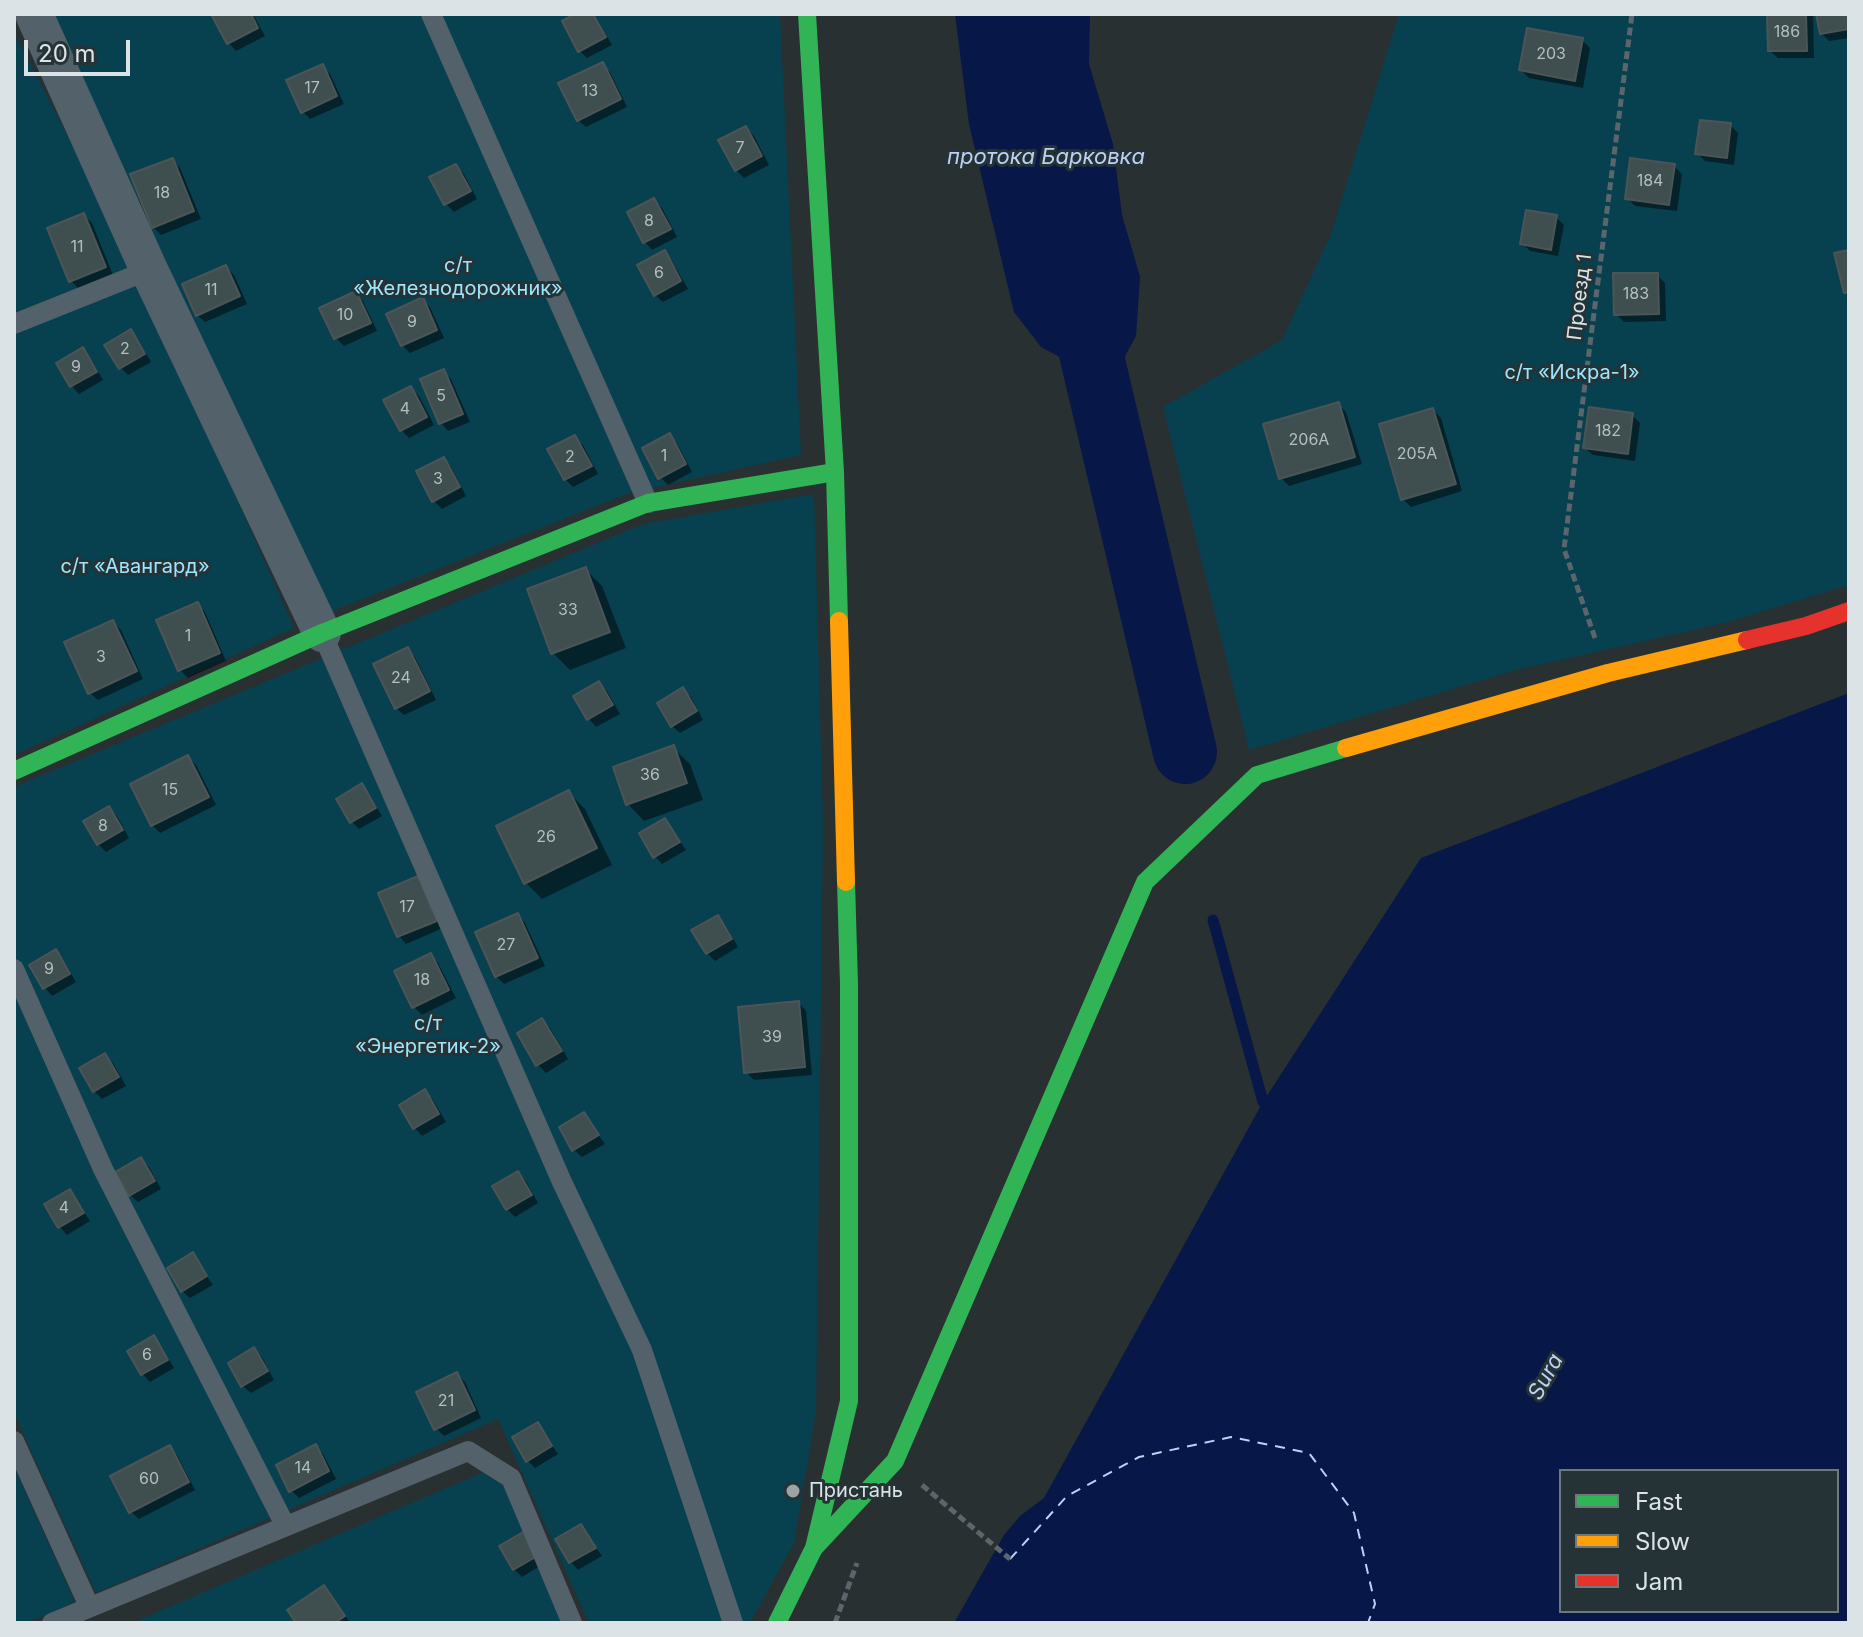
<!DOCTYPE html>
<html>
<head>
<meta charset="utf-8">
<style>
	body { margin:0 }
	#map { position:relative; width:1863px; height:1637px; overflow:hidden; background:#293032; font-family:Inter,sans-serif }
	canvas { display:block }
	.frame { position:absolute; inset:0; border:16px solid #dbe3e6; pointer-events:none }
	.legend { position:absolute; left:1559px; top:1469px; width:280px; height:144px; box-sizing:border-box; background:#253236; border:2px solid #6e797c; margin:0; padding:10px 14px; list-style:none; font-size:24px; color:#dbe3e6 }
	.legend li { display:flex; align-items:center; gap:16px; height:40px }
	.legend b { width:40px; border:2px solid #6e797c }
	.scale { position:absolute; left:24px; top:40px; width:106px; height:36px; box-sizing:border-box; border:4px solid #dbe3e6; border-top:0; padding-left:10px; font-size:24px; line-height:28px; white-space:nowrap; color:#dbe3e6; -webkit-text-stroke:6px #253236; paint-order:stroke }
</style>
</head>
<body>
<div id="map">
<canvas width="1863" height="1637"></canvas>
<div class="frame"></div>
<ul class="legend">
<li><b style="height:10px;background:#30b455"></b>Fast</li>
<li><b style="height:10px;background:#ff9f0a"></b>Slow</li>
<li><b style="height:10px;background:#e5322d"></b>Jam</li>
</ul>
<div class="scale">20 m</div>
</div>
<script>
const context = document.querySelector('canvas').getContext('2d');
context.lineJoin = 'round';
function paint(path, color) {
  context.fillStyle = color;
  context.fill(path, 'evenodd');
}
function strokePath(path, color, width, dash) {
  context.strokeStyle = color;
  context.lineWidth = width;
  context.lineCap = dash ? 'butt' : 'round';
  context.setLineDash(dash || []);
  context.stroke(path);
}
function write(font, color, halo, rows, align = 'center') {
  context.font = font + ' Inter,sans-serif';
  context.lineWidth = 6;
  context.setLineDash([]);
  context.textBaseline = 'middle';
  context.strokeStyle = halo;
  context.fillStyle = color;
  for (const [text, x, y, turn = 0] of rows) {
    context.save();
    context.translate(x, y);
    context.rotate((+turn || 0) * Math.PI / 180);
    context.textAlign = isNaN(turn) ? turn : align;
    if (halo) context.strokeText(text, 0, 0);
    context.fillText(text, 0, 0);
    context.restore();
  }
}
const green = new Path2D(`
	M46 14H780L801 455 629 493 327 613Z
	M1399 14H1849V585L1724 623 1516 670 1249 750 1163 407 1282 340 1331 234Z
	M14 33 126 248 294 628 14 755Z
	M814 494 823 825 816 1411 794 1543 750 1623H589L498 1419 96 1593 14 1413V787L643 524Z
	M14 1467 75 1602 26 1623H14Z
	M484 1472 505 1486 564 1623H132Z`);
const water = new Path2D(`
	M955 14H1090L1089 64 1113 144 1122 215 1140 277 1136 336 1123 360 1069 362 1041 347 1014 312 969 124Z
	M1849 693V1623H954L1004 1535 1020 1516 1044 1498 1263 1102 1421 858ZM1561 1471H1837V1611H1561Z`);
const shadow = new Path2D(`
	M213 14H253L265 36 236 51 229 43Z
	M579 14H594L612 45 587 58 580 51Z
	M1769 14H1813L1814 58H1778L1770 51Z
	M1818 14H1849V38L1829 41 1821 33Z
	M1582 40 1590 48 1583 88 1529 78 1521 70Z
	M602 65 610 72 627 107 586 127 578 120Z
	M322 66 330 74 344 104 310 119 302 111Z
	M1730 125 1738 133 1734 165 1705 161 1697 153Z
	M746 128 754 136 769 165 744 178 736 170Z
	M172 160 180 168 201 219 161 235 153 227Z
	M456 166 464 174 477 199 454 212 446 204Z
	M1674 166 1682 174 1677 211 1635 206 1627 198Z
	M654 200 662 208 677 237 652 250 645 242Z
	M84 215 92 223 113 275 79 289 71 281Z
	M1556 217 1564 225 1558 256 1530 251 1522 243Z
	M665 253 672 261 688 289 663 302 655 295Z
	M226 267 234 275 247 304 205 322 197 315Z
	M1657 275 1665 283 1666 321 1624 322 1616 314Z
	M355 293 363 301 377 331 344 346 336 338 322 309Z
	M422 299 430 307 444 338 410 353 402 345Z
	M131 332 138 340 151 362 128 375 120 367Z
	M82 350 90 358 103 380 79 394 72 386Z
	M443 371 451 379 470 422 448 431 441 423Z
	M411 388 419 396 434 425 409 438 401 430Z
	M1338 404 1346 412 1362 464 1289 486 1281 478Z
	M1433 410 1441 418 1462 491 1411 507 1403 499Z
	M1632 415 1640 423 1635 461 1593 455 1585 448Z
	M669 436 677 443 692 472 668 485 660 477Z
	M575 437 583 445 598 474 573 487 565 479Z
	M443 459 451 467 466 496 442 509 434 501Z
	M585 569 602 586 626 648 570 670 553 653Z
	M197 604 205 612 226 661 188 678 180 670Z
	M113 622 121 630 143 679 98 700 90 693Z
	M407 649 415 657 436 700 404 715 396 708Z
	M599 683 607 691 620 714 596 727 589 719Z
	M683 690 691 697 703 720 680 733 672 726Z
	M673 748 690 764 703 800 644 821 628 804Z
	M188 757 196 765 216 805 160 833 152 825Z
	M362 786 369 794 382 816 359 829 351 821Z
	M569 793 585 809 612 865 542 899 526 883Z
	M109 808 117 816 129 838 106 852 98 844Z
	M665 821 686 850 662 864 655 856Z
	M417 878 443 928 406 944 399 936 380 894Z
	M518 915 525 923 545 966 504 984 496 976Z
	M718 917 725 925 738 947 715 961 707 953Z
	M55 952 63 960 76 982 52 996 45 988Z
	M431 955 438 963 456 998 422 1015 414 1007Z
	M799 1003 806 1011 812 1075 754 1080 746 1072Z
	M542 1020 550 1028 568 1059 546 1073 538 1065Z
	M105 1056 113 1063 126 1086 102 1099 94 1091Z
	M425 1092 433 1100 446 1122 422 1136 415 1128 402 1106Z
	M584 1114 605 1144 582 1157 574 1150Z
	M141 1159 149 1167 161 1189 138 1202 130 1195Z
	M518 1173 526 1181 538 1203 515 1217 507 1209 495 1187Z
	M70 1191 90 1221 67 1235 60 1227Z
	M192 1255 213 1285 190 1298 182 1291Z
	M153 1338 161 1346 174 1368 150 1382 143 1374Z
	M254 1350 262 1357 274 1380 251 1393 243 1386Z
	M457 1375 465 1382 481 1418 444 1436 436 1428Z
	M538 1425 558 1454 535 1468 527 1460Z
	M315 1446 323 1454 336 1479 299 1498 291 1490Z
	M169 1447 177 1455 195 1490 139 1519 131 1512Z
	M581 1526 602 1556 578 1570 571 1562Z
	M532 1542 545 1563 522 1577 514 1569Z
	M324 1587 332 1595 350 1623H298Z`);
const stream = new Path2D(`
	M1213 920 1263 1102`);
const river = new Path2D(`
	M1076 276 1083 319 1185 752`);
const ferry = new Path2D(`
	M1010 1559 1067 1496 1139 1457 1231 1437 1309 1453 1354 1513 1375 1604 1368 1623`);
const building = new Path2D(`
	M211 14H251L258 28 227 44Z
	M575 14H593L606 37 578 52 562 21Z
	M1767 14H1806L1807 51H1768Z
	M1816 14H1848L1849 29 1820 34Z
	M1527 28 1583 38 1575 81 1519 70Z
	M603 62 621 99 577 121 558 83Z
	M323 64 337 96 301 113 286 80Z
	M1700 120 1731 123 1727 158 1695 154Z
	M746 126 762 156 735 171 718 140Z
	M173 158 194 211 152 228 130 174Z
	M1630 158 1675 164 1669 205 1625 199Z
	M456 164 471 191 444 205 429 177Z
	M654 198 671 229 643 243 627 212Z
	M1526 210 1557 215 1551 250 1520 244Z
	M84 213 106 267 69 282 47 228Z
	M665 250 681 281 654 296 637 265Z
	M1849 250V292L1844 293 1834 253Z
	M226 265 240 296 196 316 182 284Z
	M1613 273H1658L1659 314 1614 315Z
	M356 291 371 323 334 339 319 308Z
	M423 297 437 330 401 346 386 314Z
	M131 329 145 354 119 369 104 345Z
	M83 347 97 372 70 387 56 363Z
	M444 369 463 414 439 424 420 379Z
	M411 386 427 417 400 431 383 400Z
	M1339 402 1355 457 1279 479 1263 424Z
	M1589 407 1633 413 1628 454 1583 448Z
	M1433 408 1456 484 1401 500 1379 424Z
	M670 433 686 464 658 479 642 448Z
	M575 435 592 466 564 480 547 449Z
	M444 457 460 487 432 502 416 471Z
	M586 567 610 632 551 654 527 589Z
	M198 602 220 653 178 671 156 620Z
	M113 620 137 671 88 694 64 642Z
	M408 647 430 691 395 709 373 664Z
	M599 681 613 705 587 720 573 696Z
	M683 687 697 711 671 727 657 703Z
	M674 745 687 783 626 805 613 767Z
	M188 755 209 797 151 826 130 784Z
	M362 783 376 808 350 823 336 799Z
	M569 790 597 848 524 884 496 826Z
	M109 806 123 830 97 845 83 821Z
	M665 818 680 842 653 858 639 833Z
	M418 876 437 921 397 937 378 893Z
	M518 913 538 958 495 977 475 932Z
	M718 915 732 939 706 954 691 930Z
	M56 949 70 974 43 989 29 965Z
	M431 953 449 990 412 1008 394 971Z
	M799 1001 805 1067 744 1073 738 1007Z
	M542 1018 562 1051 536 1066 517 1033Z
	M105 1053 119 1077 93 1092 79 1068Z
	M425 1089 439 1114 413 1129 399 1105Z
	M584 1112 599 1135 572 1151 559 1127Z
	M141 1157 155 1181 129 1196 115 1172Z
	M518 1171 532 1195 506 1210 492 1186Z
	M70 1189 84 1213 58 1228 44 1204Z
	M193 1252 207 1276 181 1292 167 1268Z
	M154 1335 168 1360 141 1375 127 1351Z
	M254 1347 268 1371 241 1387 228 1363Z
	M457 1372 475 1410 434 1430 416 1392Z
	M538 1422 552 1446 526 1462 512 1437Z
	M316 1444 329 1471 289 1492 276 1465Z
	M170 1445 189 1482 129 1513 110 1476Z
	M581 1524 596 1548 569 1563 555 1539Z
	M525 1531 539 1555 513 1570 499 1546Z
	M324 1585 345 1616 335 1623H296L287 1610Z`);
const path = new Path2D(`
	M1595 638 1564 549 1632 14
	M922 1485 1010 1559
	M835 1623 857 1563`);
const lane = new Path2D(`
	M431 14 648 503
	M14 324 149 270
	M322 633 562 1182 642 1350 733 1623
	M14 969 103 1169 285 1525
	M14 1441 89 1606
	M52 1623 468 1451 511 1478 572 1623`);
const street = new Path2D(`
	M34 14 149 270 322 633`);
const fast = new Path2D(`
	M807 14 835 472 839 621
	M14 771 322 633 648 503 835 472
	M815 1547 895 1461 1145 882 1257 775 1346 748
	M777 1623 814 1548 849 1401V984L846 882`);
const slow = new Path2D(`
	M839 621 846 882
	M1346 748 1608 673 1747 640`);
const jam = new Path2D(`
	M1747 640 1806 626 1849 611`);
const markers = [
	[793,1491,8,"#9da4a7"]
];
const numberNames = [
	["186",1787,32],
	["203",1551,54],
	["17",312,88],
	["13",590,91],
	["7",740,148],
	["184",1650,181],
	["18",162,193],
	["8",649,221],
	["11",77,247],
	["6",659,273],
	["11",211,290],
	["183",1636,294],
	["10",345,315],
	["9",412,322],
	["2",125,349],
	["9",76,367],
	["5",441,396],
	["4",405,409],
	["182",1608,431],
	["206А",1309,440],
	["205А",1417,454],
	["1",664,456],
	["2",570,457],
	["3",438,479],
	["33",568,610],
	["1",188,636],
	["3",101,657],
	["24",401,678],
	["36",650,775],
	["15",170,790],
	["8",103,826],
	["26",546,837],
	["17",407,907],
	["27",506,945],
	["9",49,969],
	["18",422,980],
	["39",772,1037],
	["4",64,1208],
	["6",147,1355],
	["21",446,1401],
	["14",303,1468],
	["60",149,1479]
];
const parkNames = [
	["с/т",458,266],
	["«Железнодорожник»",458,289],
	["с/т «Искра-1»",1572,373],
	["с/т «Авангард»",135,567],
	["с/т",428,1024],
	["«Энергетик-2»",428,1047]
];
const streetNames = [
	["Проезд 1",1580,297,-83]
];
const poiNames = [
	["Пристань",809,1491]
];
const waterNames = [
	["протока Барковка",1046,157],
	["Sura",1546,1377,-61]
];
paint(green, '#07414f');
paint(water, '#061748');
paint(shadow, '#0007');
strokePath(stream, '#061748', 11);
strokePath(river, '#061748', 64);
strokePath(ferry, '#bed1f4', 2, [10, 8]);
paint(building, '#3f4e4f');
strokePath(building, '#4d5455', 2);
strokePath(path, '#5b666c', 5, [8, 4]);
strokePath(lane, '#53616b', 20);
strokePath(street, '#53616b', 38);
strokePath(fast, '#30b455', 18);
strokePath(slow, '#ff9f0a', 18);
strokePath(jam, '#e5322d', 18);
for (const [x, y, r, color] of markers) {
  const dot = new Path2D();
  dot.arc(x, y, r, 0, 2 * Math.PI);
  context.fillStyle = color;
  context.fill(dot);
  strokePath(dot, '#253236', 3);
}
write('16px', '#b4bec0', null, numberNames);
write('20px', '#9ce6fc', '#253236', parkNames);
write('20px', '#dbe3e6', '#253236', streetNames);
write('20px', '#dbe3e6', '#253236', poiNames, 'left');
write('italic 22px', '#bed1f4', '#253236', waterNames);
</script>
</body>
</html>
